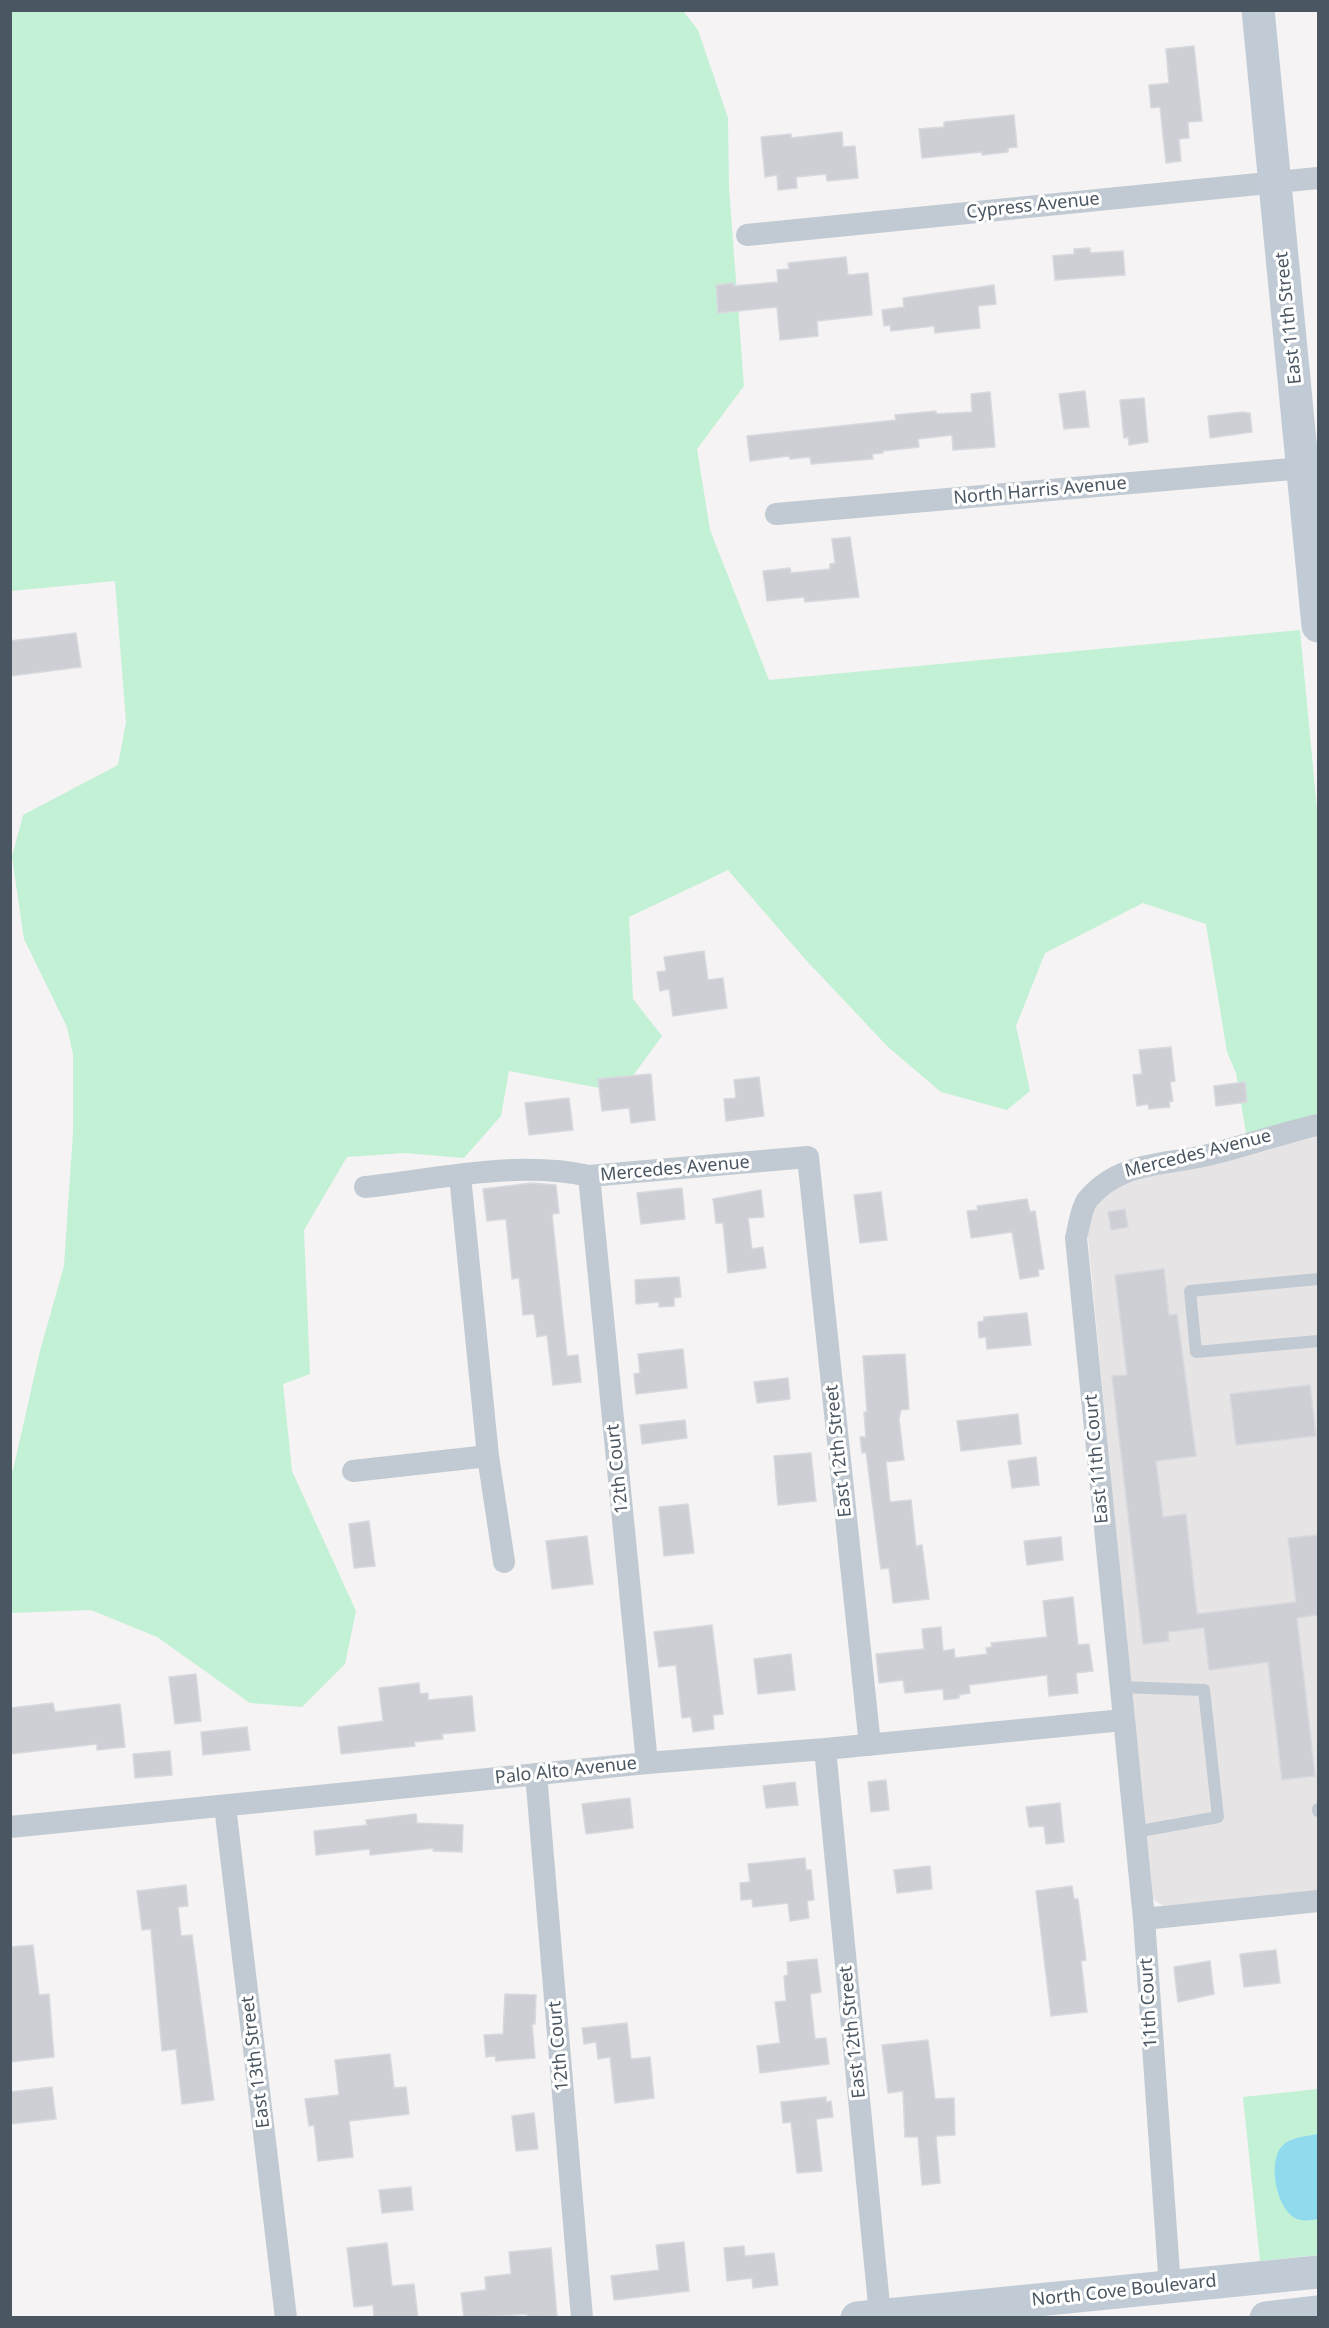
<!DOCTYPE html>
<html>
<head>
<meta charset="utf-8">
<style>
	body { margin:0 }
	#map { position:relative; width:1329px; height:2328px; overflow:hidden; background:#f5f3f3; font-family:"Noto Sans",sans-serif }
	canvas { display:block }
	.frame { position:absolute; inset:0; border:12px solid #4a5661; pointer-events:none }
</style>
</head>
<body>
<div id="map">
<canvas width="1329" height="2328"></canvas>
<div class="frame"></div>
</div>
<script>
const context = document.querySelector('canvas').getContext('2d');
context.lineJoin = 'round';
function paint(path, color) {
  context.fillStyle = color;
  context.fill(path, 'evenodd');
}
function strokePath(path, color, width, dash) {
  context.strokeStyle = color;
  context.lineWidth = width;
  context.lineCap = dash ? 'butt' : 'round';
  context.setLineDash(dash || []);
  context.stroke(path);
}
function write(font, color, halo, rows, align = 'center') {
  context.font = font + ' "Noto Sans",sans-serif';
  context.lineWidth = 6;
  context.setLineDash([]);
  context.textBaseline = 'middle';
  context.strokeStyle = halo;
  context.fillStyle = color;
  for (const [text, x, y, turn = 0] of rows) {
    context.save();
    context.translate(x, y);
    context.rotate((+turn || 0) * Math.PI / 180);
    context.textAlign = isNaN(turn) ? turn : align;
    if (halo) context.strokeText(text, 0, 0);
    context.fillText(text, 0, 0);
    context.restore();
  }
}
const education = new Path2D(`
	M1318 1137V1891L1163 1906 1151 1898 1087 1227 1102 1193 1162 1171Z`);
const green = new Path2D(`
	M11 11H683L698 30 728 118 729 188 744 386 697 449 710 530 769 680 1300 630 1318 820V1114L1246 1133 1236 1073 1227 1052 1206 924 1143 903 1045 953 1016 1026 1030 1091 1007 1110 941 1092 888 1047 805 959 728 870 629 917 633 999 662 1036 621 1092 509 1071 501 1116 464 1158 404 1153 347 1157 304 1230 310 1374 283 1384 292 1471 356 1611 345 1664 302 1707 250 1703 157 1637 91 1610 11 1613V1471L13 1470 40 1351 64 1266 73 1132V1055L67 1027 24 939 12 857 23 815 118 765 126 722 115 581 11 591Z
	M1318 2089V2255L1260 2261 1243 2097Z`);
const water = new Path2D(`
	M1318 2134V2219C1311 2220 1302 2222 1295 2218 1276 2208 1267 2160 1283 2145 1291 2137 1308 2136 1318 2134Z`);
const building = new Path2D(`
	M1194 46 1202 121 1188 122 1189 138 1179 139 1181 161 1166 163 1160 107 1151 108 1149 85 1169 83 1166 49Z
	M1014 115 1017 147 1008 148V152L982 155V152L922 158 919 129 944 127V122Z
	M842 132 843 147 855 146 858 178 827 181 826 174 796 177 797 188 778 190 777 175 765 177 761 137 791 134V138Z
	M1090 248V253L1123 251 1125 275 1055 280 1053 256 1074 254V249Z
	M846 257 848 275 868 273 872 315 817 321 818 336 780 340 777 307 718 313 716 285 734 283V286L778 282 777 270 789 269 788 263Z
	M994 285 996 304 978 306 980 328 935 333 934 326 891 331 890 325 884 326 882 310 904 307 903 298Z
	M1085 391 1089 427 1064 429 1059 394Z
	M990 392 995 447 953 450 952 435 918 439 919 447 883 451V453L872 454 873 459 811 464 810 457 790 459 789 456 750 461 747 436 896 420 895 415 936 411V414L972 412 971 394Z
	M1144 398 1148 442 1129 445 1128 437 1124 438 1120 400Z
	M1243 412 1250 413 1252 432 1210 438 1208 416Z
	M850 537 859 597 805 602 804 597 767 601 763 571 790 568 791 573 830 569V564L835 563 832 539Z
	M76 633 81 667 10 676V641Z
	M704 951 708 980 723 978 727 1008 673 1016 669 989 660 991 657 972 666 971 664 957Z
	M1171 1047 1175 1081 1170 1082 1173 1101 1169 1102 1170 1107 1149 1109 1148 1104 1137 1106 1133 1075 1142 1074 1139 1050Z
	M651 1074 655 1120 631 1123 629 1108 602 1111 598 1079Z
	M759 1077 764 1116 726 1121 724 1099 736 1098 734 1080Z
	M1245 1082 1247 1102 1216 1106 1214 1086Z
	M569 1098 573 1130 529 1135 525 1103Z
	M532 1183 556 1185 559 1213 552 1214 567 1356 578 1355 581 1382 553 1385 547 1335 537 1337 534 1314 523 1315 519 1278 512 1279 506 1219 487 1221 483 1189Z
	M682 1188 685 1219 641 1224 637 1193Z
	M761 1190 764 1217 748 1218 752 1249 763 1247 766 1268 728 1273 723 1223H716L713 1199Z
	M881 1192 887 1240 860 1243 854 1195Z
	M1027 1199 1030 1212 1035 1211 1044 1269 1038 1270 1039 1276 1020 1279 1012 1232 971 1238 967 1211 978 1210 977 1206Z
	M1125 1209 1128 1227 1111 1230 1108 1212Z
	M1164 1269 1169 1315 1177 1314 1196 1456 1156 1461 1163 1517 1186 1514 1197 1614 1296 1602 1288 1538 1318 1535V1615L1297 1618 1315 1776 1282 1780 1268 1662 1209 1670 1204 1628 1168 1632 1169 1641 1143 1644 1112 1376 1127 1375 1115 1275Z
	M679 1277 681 1297 674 1298V1306L659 1307V1302L636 1304 635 1280Z
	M1027 1313 1031 1345 987 1349 986 1337 979 1338 978 1322 984 1321V1317Z
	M683 1349 687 1388 636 1394 634 1374 640 1373 638 1354Z
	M905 1354 909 1409 901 1410 899 1419 904 1460 886 1462 890 1502 911 1500 916 1546 922 1545 929 1599 893 1603 889 1568 881 1569 880 1563 866 1452 862 1453 860 1437H866L864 1412H867L863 1356Z
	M788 1378 790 1399 757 1403 754 1382Z
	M1310 1385 1316 1436 1236 1445 1230 1394Z
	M1018 1414 1021 1444 961 1451 957 1421Z
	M685 1420 687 1438 642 1444 640 1425Z
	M811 1453 816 1501 778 1505 774 1456Z
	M1036 1457 1039 1485 1012 1488 1008 1461Z
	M688 1504 694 1553 664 1556 659 1507Z
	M369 1521 375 1566 354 1568 349 1524Z
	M587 1536 593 1584 552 1589 546 1541Z
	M1061 1537 1063 1560 1027 1565 1024 1541Z
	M1073 1597 1078 1645 1089 1644 1093 1671 1076 1673 1078 1693 1049 1696 1047 1675 969 1685 970 1693 959 1695V1698L944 1700 943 1689 905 1693 903 1680 879 1683 876 1654 924 1649 922 1629 941 1627 943 1651 954 1649 955 1658 987 1654 986 1648 992 1647 991 1643 1047 1637 1043 1601Z
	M712 1625 723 1714 713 1715 714 1729 693 1732 691 1717 682 1718 676 1665 659 1667 654 1632Z
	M791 1654 795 1690 758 1694 754 1659Z
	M196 1674 201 1721 175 1724 169 1677Z
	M419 1683 420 1694 428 1693V1700L472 1696 475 1731 442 1734 443 1739 414 1742 415 1746 341 1754 338 1727 383 1721 379 1688Z
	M53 1703 55 1712 120 1704 125 1747 97 1750V1744L10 1754V1708Z
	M247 1727 250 1750 203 1755 201 1732Z
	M170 1751 172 1775 135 1778 133 1754Z
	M886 1780 889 1810 871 1812 868 1782Z
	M795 1782 798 1805 766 1808 763 1786Z
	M630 1798 633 1828 586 1834 582 1804Z
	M1060 1803 1064 1842 1046 1844 1044 1826 1029 1827 1026 1807Z
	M416 1814 417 1823 463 1825 462 1852 433 1851 434 1848 370 1855V1849L316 1855 314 1831 367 1825 366 1820Z
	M805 1858 806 1870H811L814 1900 807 1901 809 1918 790 1921 788 1903 753 1907 752 1899 741 1900 740 1883 750 1882 748 1864Z
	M930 1866 932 1889 897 1893 894 1870Z
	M186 1885 188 1906 178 1907 181 1936 192 1935 214 2100 182 2104 176 2049 162 2051 151 1929 142 1930 137 1891Z
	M1072 1886 1074 1899H1078L1086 1960 1081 1961 1087 2012 1051 2016 1036 1891Z
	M33 1945 39 1995 49 1994 54 2057 10 2062V1947Z
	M1276 1950 1280 1983 1244 1987 1240 1954Z
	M817 1959 821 1992 810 1994 815 2039 826 2038 829 2064 760 2073 757 2046 780 2043 775 2002 786 2001 784 1976 788 1975 787 1962Z
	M1210 1961 1214 1994 1178 2002 1174 1967Z
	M505 1994 536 1995 535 2024H532L535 2058 496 2061 495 2056 486 2057 484 2035 503 2034Z
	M627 2023 631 2059 650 2057 654 2098 615 2103 610 2057 598 2059 596 2042 584 2044 582 2028Z
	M928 2040 935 2099 954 2098 955 2135 936 2136 940 2183 922 2185 918 2137H905L903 2091 888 2093 882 2045Z
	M390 2054 394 2088 406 2087 409 2114 349 2121 353 2157 318 2161 314 2125 309 2126 305 2099 339 2095 335 2060Z
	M52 2087 56 2119 10 2124V2092Z
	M826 2097V2102L831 2101 833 2117 816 2119 822 2171 797 2173 791 2122 783 2123 781 2102Z
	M534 2113 538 2149 516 2151 512 2116Z
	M411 2187 413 2210 382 2213 379 2190Z
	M684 2242 689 2291 614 2300 611 2276 659 2270 656 2245Z
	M387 2243 392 2286 414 2284 418 2318H374L373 2305 354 2307 347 2248Z
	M744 2246 745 2256 774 2253 778 2285 753 2288 752 2278 727 2281 724 2248Z
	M551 2248 557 2316 527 2318V2314L464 2318 461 2293 486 2290 485 2277 511 2274 509 2252Z`);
const service = new Path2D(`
	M1318 1279 1190 1291 1196 1352 1318 1341
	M1119 1687 1204 1690 1218 1817 1135 1832
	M1318 1809V1811`);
const minor = new Path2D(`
	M747 235 1318 178
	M776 514 1303 468
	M460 1176 488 1456 504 1562
	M589 1176 647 1763
	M365 1187C438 1179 517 1160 589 1176L808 1157 870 1745
	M353 1471 488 1456
	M825 1749 880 2315
	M536 1774 582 2318
	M225 1806 286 2318
	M10 1827 647 1763 825 1749 1123 1720
	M1144 1919 1318 1901
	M1170 2287 1144 1919 1076 1238C1079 1227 1081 1208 1088 1199 1122 1159 1170 1166 1216 1153 1250 1144 1283 1133 1318 1125`);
const secondary = new Path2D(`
	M1258 10 1318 626
	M857 2318 1318 2272
	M1266 2318 1318 2312`);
const streetNames = [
	["Cypress Avenue",1033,206,-6],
	["East 11th Street",1289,318,-96],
	["North Harris Avenue",1040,491,-5],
	["Mercedes Avenue",1198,1154,-14],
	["Mercedes Avenue",675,1169,-5],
	["East 12th Street",839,1451,-96],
	["East 11th Court",1097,1459,-95],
	["12th Court",618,1469,-96],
	["Palo Alto Avenue",566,1771,-6],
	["11th Court",1149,2003,-93],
	["East 12th Street",853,2032,-96],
	["12th Court",559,2046,-95],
	["East 13th Street",256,2062,-97],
	["North Cove Boulevard",1124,2291,-6]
];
paint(education, '#e6e4e5');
paint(green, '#c3f1d5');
paint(water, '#90daee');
paint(building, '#cdcfd5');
strokePath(building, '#d7d9de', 1.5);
strokePath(service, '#c1cad2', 12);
strokePath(minor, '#c1cad2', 22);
strokePath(secondary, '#c1cbd6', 33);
write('18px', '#4a5661', '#fff', streetNames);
</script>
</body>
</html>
